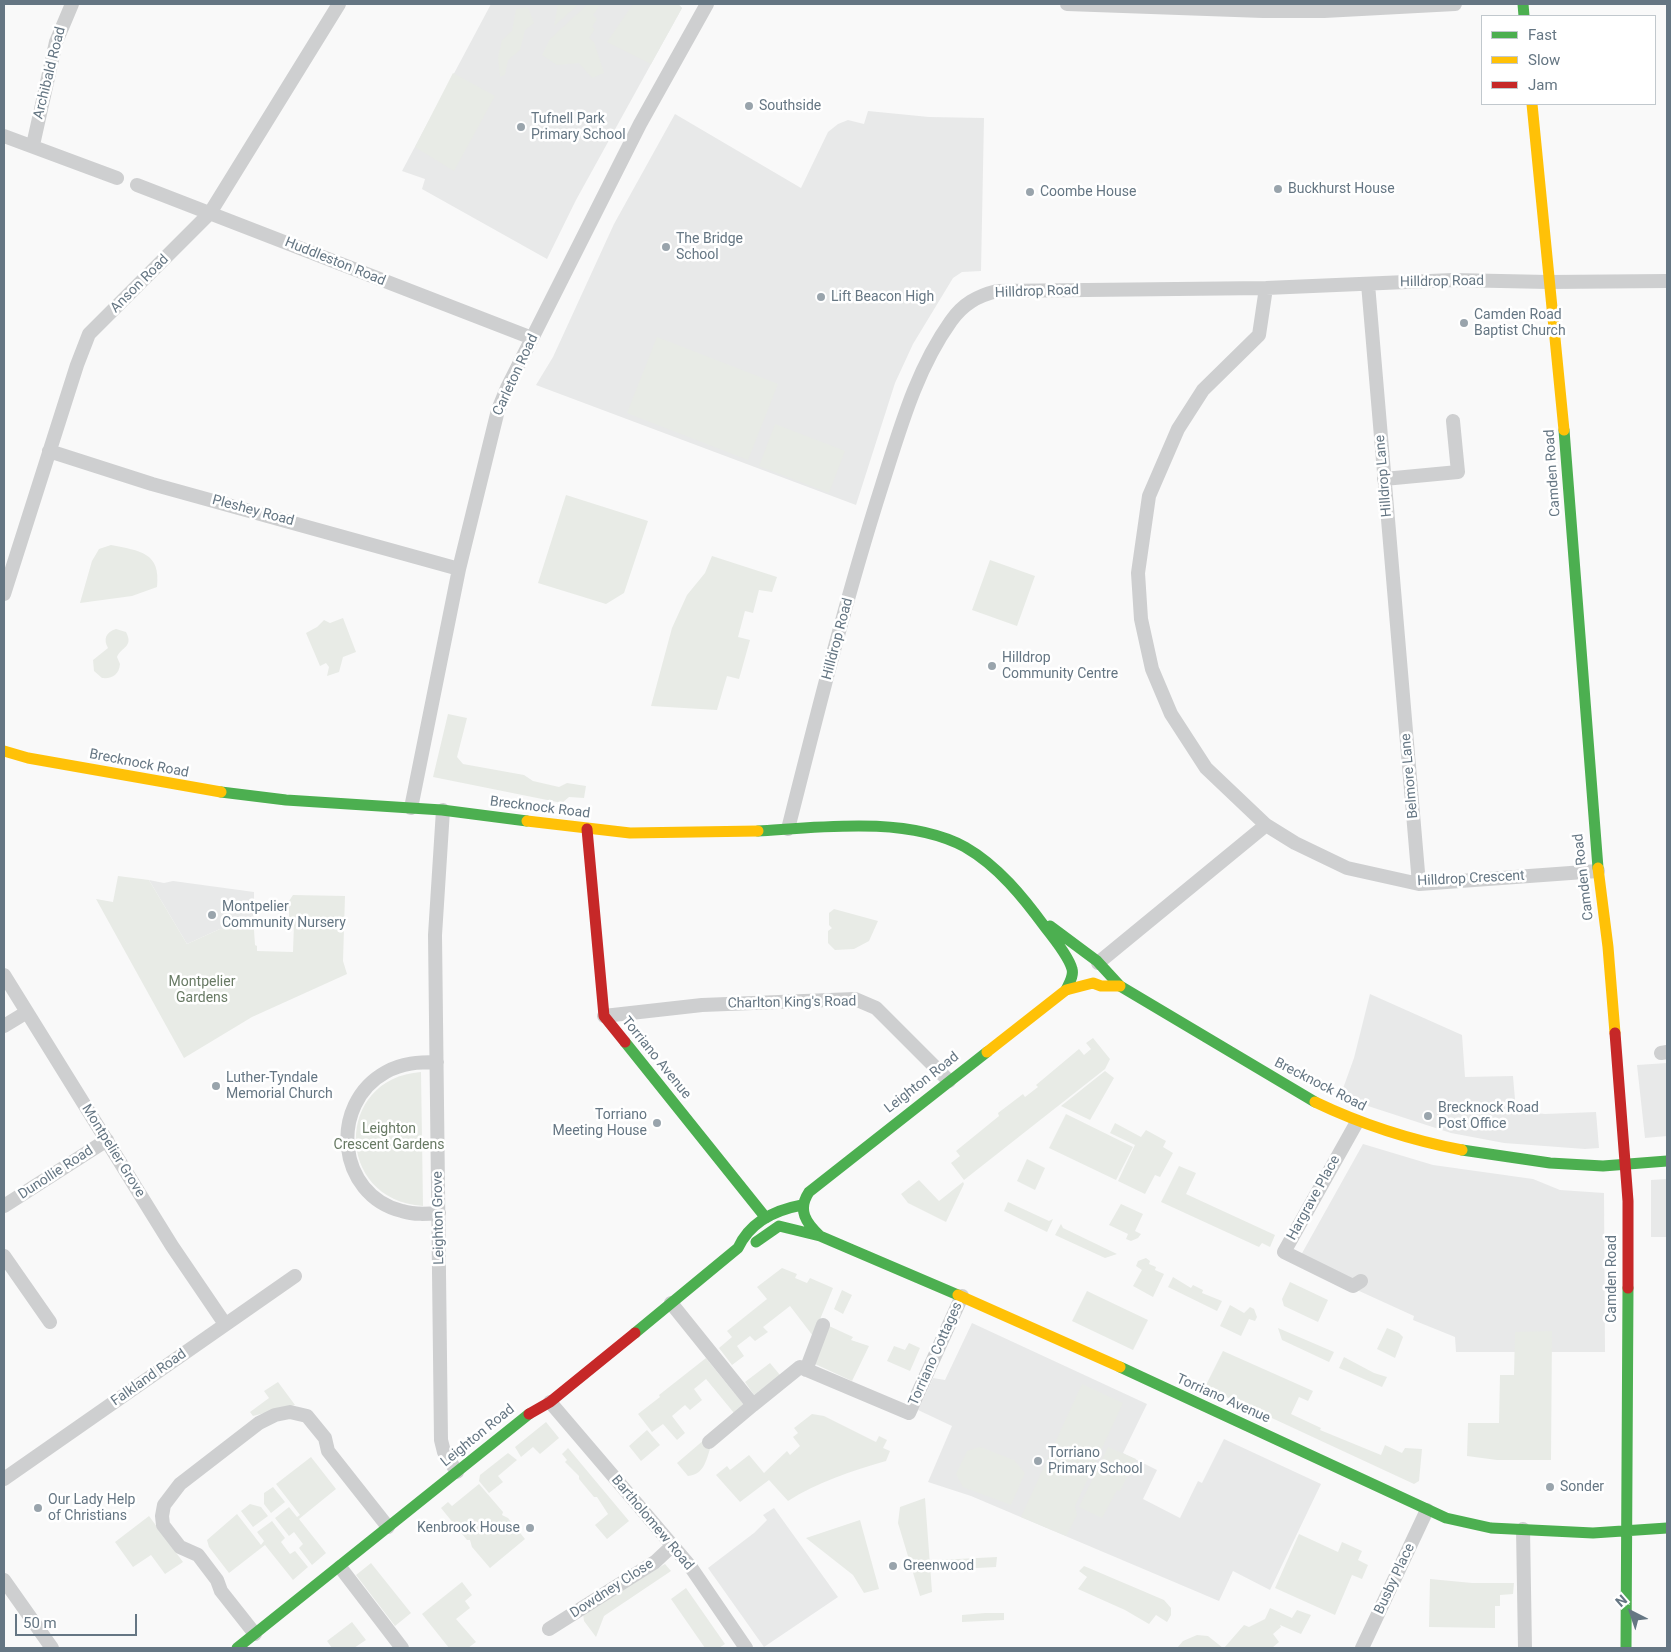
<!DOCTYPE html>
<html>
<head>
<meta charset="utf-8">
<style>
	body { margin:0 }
	#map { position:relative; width:1671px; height:1652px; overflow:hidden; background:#f9f9f9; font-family:Roboto,sans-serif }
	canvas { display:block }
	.frame { position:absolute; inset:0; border:5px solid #657683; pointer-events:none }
	.legend { position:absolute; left:1481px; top:15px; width:175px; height:90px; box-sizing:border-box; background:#fff; border:1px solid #c1c8cd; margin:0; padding:6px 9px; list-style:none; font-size:15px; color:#657683 }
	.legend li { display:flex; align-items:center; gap:10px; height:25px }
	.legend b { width:25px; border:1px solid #c1c8cd }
	.north { position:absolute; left:1606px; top:1587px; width:50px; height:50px; -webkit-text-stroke:4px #fff; paint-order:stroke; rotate:319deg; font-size:14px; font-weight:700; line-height:20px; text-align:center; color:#657683 }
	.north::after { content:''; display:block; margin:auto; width:18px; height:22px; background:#657683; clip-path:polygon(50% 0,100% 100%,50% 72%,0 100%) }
	.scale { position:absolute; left:15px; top:1614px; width:122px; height:22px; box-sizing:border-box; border:2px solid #657683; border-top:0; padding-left:6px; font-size:15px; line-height:18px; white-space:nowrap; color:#657683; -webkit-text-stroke:4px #fff; paint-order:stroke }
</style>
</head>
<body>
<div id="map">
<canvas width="1671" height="1652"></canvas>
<div class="frame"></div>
<ul class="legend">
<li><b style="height:6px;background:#4caf50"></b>Fast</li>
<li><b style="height:6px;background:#ffc107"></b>Slow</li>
<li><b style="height:6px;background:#c62828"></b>Jam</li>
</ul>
<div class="north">N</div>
<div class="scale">50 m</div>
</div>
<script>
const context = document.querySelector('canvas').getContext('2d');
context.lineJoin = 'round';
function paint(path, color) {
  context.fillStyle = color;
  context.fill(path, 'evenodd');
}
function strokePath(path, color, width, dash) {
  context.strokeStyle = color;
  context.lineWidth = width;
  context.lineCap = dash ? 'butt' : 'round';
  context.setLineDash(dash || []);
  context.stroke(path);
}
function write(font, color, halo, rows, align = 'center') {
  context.font = font + ' Roboto,sans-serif';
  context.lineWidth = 5;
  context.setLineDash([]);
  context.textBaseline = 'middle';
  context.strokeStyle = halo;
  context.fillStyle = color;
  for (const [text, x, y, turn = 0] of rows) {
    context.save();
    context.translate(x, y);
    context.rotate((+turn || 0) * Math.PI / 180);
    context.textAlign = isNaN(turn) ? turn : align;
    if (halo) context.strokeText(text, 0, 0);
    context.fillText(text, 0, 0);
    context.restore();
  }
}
const built = new Path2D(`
	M491 4H678L682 8 576 200 547 259 422 189 425 179 402 171Z
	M868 111 929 117 984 118 981 271 962 272 953 278 913 344 895 383 856 505 536 385 553 357 614 224 675 114 801 188 828 132 838 124 848 120 864 124Z
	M149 880 164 883 173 881 254 892V930L220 929 187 944Z
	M1370 994 1462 1035 1465 1077 1513 1076 1516 1111 1545 1114 1596 1112 1599 1148 1585 1149 1504 1143 1451 1133 1368 1106 1341 1094 1354 1058Z
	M1667 1063V1136L1645 1138 1637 1065Z
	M1363 1144 1433 1165 1533 1179 1560 1190 1604 1193 1605 1352H1456L1455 1337 1413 1320 1414 1316 1357 1290 1353 1280 1301 1255Z
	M1667 1179V1237H1651V1180Z
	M972 1323 1147 1404 1123 1453 1157 1470 1143 1499 1180 1518 1198 1481 1202 1483 1224 1439 1321 1484 1270 1590 1233 1571 1219 1601 971 1496 928 1482 952 1426 918 1410 933 1378 945 1380Z
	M774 1508 838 1597 764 1647 708 1568 754 1533 767 1520 763 1515Z`);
const green = new Path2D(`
	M558 4H579L554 26Z
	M588 4H601L593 15 597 19 592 27 595 29 589 38 594 42 604 73 592 78 579 63 557 65 542 55 550 39Z
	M633 4H678L682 8 651 64 607 42Z
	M528 7 534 23 525 30 520 50 508 60 505 75 500 77 498 57 502 40 512 31 516 9Z
	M453 73 495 96 454 171 415 147Z
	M657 337 778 384 748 460 627 413Z
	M775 424 845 451 829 493 759 466Z
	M566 495 648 521 624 593 606 604 538 583Z
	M111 545C140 551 161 552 157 587L132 596 80 603 92 561 99 549Z
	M712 556 777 577 772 592 759 590 753 613 745 611 738 637 750 640 739 679 727 676 717 710 651 706 672 628 687 595 705 573Z
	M990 560 1035 576 1017 626 972 610Z
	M343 618 356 652 343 657 339 672 327 676 329 667 326 663 320 666 306 633 317 627 324 620 330 623Z
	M116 629 126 632C134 647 121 647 117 657L120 664C119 675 112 679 102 678L94 671 93 660 108 648C103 639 106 632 116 629Z
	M448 714 467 718 457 757 463 764 524 775 533 781 559 787 567 783 586 786 584 798 569 797 562 803 433 777Z
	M118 876 149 880 187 944 220 929 254 930 255 945 257 946V951L293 952 294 923H289V901L293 895 345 896 343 961 347 974 252 1017 184 1058 96 899 113 902Z
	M834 909 878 921 869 941 854 949 835 950 828 943V931L832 928 829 925V913Z
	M1093 1038 1110 1059 1105 1069 964 1180 951 1163 960 1156 956 1151 999 1116 998 1113 1023 1094 1025 1097 1038 1087 1036 1085 1079 1049 1084 1055 1091 1049 1086 1043Z
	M1105 1071 1114 1078 1090 1120 1061 1106Z
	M421 1072 423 1206C334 1200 334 1078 421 1072Z
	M1066 1114 1133 1147 1116 1180 1049 1148Z
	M1115 1123 1141 1137 1146 1130 1166 1141 1163 1147 1173 1153 1160 1177 1155 1175 1145 1194 1118 1181 1135 1145 1110 1133Z
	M1027 1159 1045 1168 1035 1190 1017 1181Z
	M1179 1166 1196 1173 1186 1194 1275 1235 1270 1247 1262 1243 1259 1247 1161 1202Z
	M919 1180 939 1201 963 1182 964 1184 946 1222 908 1203 901 1194Z
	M1008 1202 1049 1221 1053 1219 1047 1232 1004 1211Z
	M1121 1204 1143 1214 1135 1231 1141 1234 1138 1238 1131 1241 1126 1239 1128 1234 1109 1225Z
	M1061 1224 1063 1228 1117 1254 1105 1258 1055 1235Z
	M1146 1258 1150 1261 1149 1264 1156 1267 1155 1270 1164 1274 1153 1297 1133 1286 1142 1270 1136 1266 1138 1261Z
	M782 1268 797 1274 795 1278 807 1283 810 1278 833 1288 813 1336 790 1306 763 1327 768 1332 755 1341 750 1336 737 1346 744 1356 732 1365 719 1348 732 1337 727 1331 767 1299 757 1287Z
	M1173 1277 1191 1288 1193 1285 1203 1290 1202 1293 1222 1301 1217 1311 1168 1287Z
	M1290 1282 1328 1300 1318 1322 1284 1306 1282 1299Z
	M842 1290 852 1295 843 1314 834 1309Z
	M1087 1291 1148 1320 1133 1350 1072 1321Z
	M1230 1305 1244 1313 1250 1307 1254 1309 1257 1317 1255 1321 1249 1319 1241 1336 1220 1326Z
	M829 1326 853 1337 851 1340 869 1346 852 1381 815 1364Z
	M1278 1328 1334 1352 1329 1362 1282 1340Z
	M1387 1328 1399 1333 1403 1337 1395 1358 1377 1349Z
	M1552 1331 1551 1460H1497L1467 1456 1468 1423H1499L1500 1375H1514L1515 1332Z
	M909 1343 920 1348 910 1371 887 1361 894 1346 905 1350Z
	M1223 1351 1313 1391 1308 1401 1299 1397 1291 1414 1321 1428 1320 1430 1381 1455 1385 1445 1402 1453 1405 1448 1422 1449 1419 1481 1414 1484 1205 1387Z
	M1344 1357 1374 1373 1387 1377 1382 1387 1339 1368Z
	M706 1358 744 1405 734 1413 706 1379 694 1389 702 1400 690 1410 685 1405 672 1416 685 1433 677 1440 663 1424 652 1432 638 1414 660 1397 659 1395Z
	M770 1363 780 1375 754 1395 745 1382Z
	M278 1382 295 1405 253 1416 250 1412 269 1398 264 1391Z
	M1082 1384 1123 1403 1075 1506 1077 1515 1066 1536 1021 1517Z
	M812 1414 824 1416 876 1442 879 1436 887 1440 883 1448 890 1451 886 1461C852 1471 817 1482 788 1501L769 1480 740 1502 716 1475 727 1466 730 1470 749 1455 764 1473 787 1451 790 1455 800 1446 793 1437 798 1433 794 1428Z
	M546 1422 559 1438 540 1454 533 1447 521 1457 515 1447Z
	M647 1430 660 1445 641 1461 629 1446Z
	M705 1439 711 1446C706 1460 705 1474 688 1476L677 1463Z
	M980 1447 1014 1460 1025 1473 1011 1505 963 1487 956 1474 967 1451Z
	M1108 1447 1136 1459 1120 1491 1117 1490 1102 1518 1079 1507Z
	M568 1448 629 1521 607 1539 595 1525 608 1514 597 1497H594L579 1479V1476L565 1462 567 1460 562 1454Z
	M508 1453 517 1460 498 1476 503 1482 489 1493 479 1481 480 1475Z
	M311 1457 336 1489 299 1519 326 1553 312 1565 299 1548 303 1544 294 1532 289 1536 275 1518 289 1507 297 1517 300 1515 276 1484Z
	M479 1484 503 1512 502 1515 508 1518 525 1539 490 1568 472 1547 470 1540H467L441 1508 448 1502 452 1506Z
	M273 1487 285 1502 271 1513 264 1504V1493Z
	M925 1498 932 1592 920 1596 898 1523 900 1507Z
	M250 1504 261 1507 268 1516 253 1527 241 1511Z
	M237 1514 261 1545 264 1541 257 1532 272 1521 285 1538 281 1542 290 1554 295 1551 308 1567 293 1580 265 1545 229 1573 209 1547 207 1540Z
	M149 1516 183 1562 165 1574 151 1555 133 1567 115 1542Z
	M860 1520 879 1589 864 1593 853 1575 806 1538Z
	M1299 1534 1338 1552 1342 1542 1362 1551 1358 1560 1368 1565 1362 1579 1352 1575 1335 1615 1275 1588Z
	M997 1557 996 1567 940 1570 939 1560Z
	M371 1563 411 1613 395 1626 356 1575Z
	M665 1564 671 1571 604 1616 596 1637 584 1621 583 1614Z
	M1084 1566 1164 1600 1171 1608V1615L1167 1622 1156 1615 1149 1624 1125 1610 1078 1589 1087 1577 1079 1571Z
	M1430 1579 1472 1583H1514L1513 1594 1500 1595V1606H1495V1628L1429 1627Z
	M462 1582 472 1595 465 1601 470 1608 456 1619 476 1642 468 1648H449L422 1614Z
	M686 1588 725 1644 719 1648H705L671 1599Z
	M1270 1608 1292 1618 1297 1610 1311 1615 1301 1634 1280 1625 1281 1627 1273 1634 1279 1642 1272 1648H1224L1244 1625 1249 1627 1265 1619Z
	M985 1613H1004V1620L962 1622V1615Z
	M352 1622 366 1640 354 1648H332L327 1641Z
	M1197 1635 1208 1636 1223 1648H1177L1183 1641Z`);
const street = new Path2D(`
	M1067 4 1263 11H1324L1455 4
	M4 136 117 178
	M33 145 56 42 72 4
	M137 185 532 338
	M1368 284 1419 884
	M1266 288 1259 335 1203 390 1178 429 1149 496 1138 573 1141 619 1152 669 1171 714 1206 768 1266 825 1295 843 1347 868 1419 884 1598 871
	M49 451 152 484 459 569
	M1384 479 1458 472 1453 421
	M4 594 77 365 89 334 210 213 339 4
	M411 808 459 569 498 410 507 388 640 124 707 4
	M443 810 435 935 441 1440 444 1452 457 1472
	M788 829C817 714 846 598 882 485 900 429 916 370 951 321 963 304 977 296 997 291L1266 288 1453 280 1548 282 1667 281
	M1098 963 1266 825
	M4 975 172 1246 225 1324
	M604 1016 702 1005 855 999 876 1008 949 1081
	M4 1026 27 1012
	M1661 1053 1667 1052
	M437 1062C419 1062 402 1063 386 1072 328 1104 337 1195 402 1211 414 1215 427 1214 439 1213
	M1357 1122 1284 1252 1353 1286 1361 1281
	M4 1206 107 1140
	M4 1256 50 1322
	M671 1303 753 1405 800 1367 909 1413 962 1296
	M806 1370 823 1325
	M550 1402 690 1566 746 1648
	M709 1442 753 1405
	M4 1479 295 1276
	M1523 1529 1525 1648
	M340 1567 402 1648
	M4 1580 52 1648
	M549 1629 655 1562 672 1546
	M255 1634 221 1591 217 1580 198 1555 180 1547 163 1525 162 1516 164 1505 180 1484 259 1423 275 1415 290 1412 307 1416 325 1438 328 1451 388 1527
	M1362 1648 1427 1510`);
const fast = new Path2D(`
	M1523 4 1524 16
	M1564 430 1598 868
	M221 792 286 800 442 810 527 821
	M758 831C821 827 908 816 965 847 998 866 1023 897 1045 927 1053 937 1069 957 1072 969 1074 976 1069 983 1066 990
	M1050 926 1097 961 1120 986 1315 1102
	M625 1042 766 1218
	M1462 1150 1550 1163 1603 1166 1667 1161
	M756 1242 779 1226 820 1236
	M958 1295 820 1236C806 1223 797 1210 809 1192L987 1052
	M635 1333 738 1248C750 1222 775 1210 802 1205
	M1120 1367 1446 1518 1491 1528 1593 1533 1667 1528
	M237 1648 529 1414
	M1626 1648 1628 1288`);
const slow = new Path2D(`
	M1532 104 1564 430
	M4 751 28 758 221 792
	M527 821 630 833 758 831
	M1598 868 1608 947 1615 1033
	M987 1052 1066 990 1093 983 1101 986H1120
	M1315 1102C1363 1125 1410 1140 1462 1150
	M958 1295 1120 1367`);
const jam = new Path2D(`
	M587 829 604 1016 625 1042
	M1615 1033 1628 1201V1288
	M529 1414 550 1402 635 1333`);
const markers = [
	[749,106,5,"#99a4ac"],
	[521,127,5,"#99a4ac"],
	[1278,189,5,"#99a4ac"],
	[1030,192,5,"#99a4ac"],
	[666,247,5,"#99a4ac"],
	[821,297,5,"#99a4ac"],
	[1464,323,5,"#99a4ac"],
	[992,666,5,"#99a4ac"],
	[212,915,5,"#99a4ac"],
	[216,1086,5,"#99a4ac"],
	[1428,1116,5,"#99a4ac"],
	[657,1123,5,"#99a4ac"],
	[1038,1461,5,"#99a4ac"],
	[1550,1487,5,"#99a4ac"],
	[38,1508,5,"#99a4ac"],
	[530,1528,5,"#99a4ac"],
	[893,1566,5,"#99a4ac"]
];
const streetNames = [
	["Archibald Road",50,73,-76],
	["Huddleston Road",335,262,22],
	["Hilldrop Road",1442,282,-1],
	["Anson Road",140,284,-45],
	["Hilldrop Road",1037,292,-2],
	["Carleton Road",516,375,-65],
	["Camden Road",1553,473,-94],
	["Hilldrop Lane",1384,476,-95],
	["Pleshey Road",253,511,15],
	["Hilldrop Road",838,639,-75],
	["Brecknock Road",139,764,11],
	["Belmore Lane",1410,776,-95],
	["Brecknock Road",540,808,7],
	["Camden Road",1584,877,-97],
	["Hilldrop Crescent",1471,879,-3],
	["Charlton King's Road",792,1003,-1],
	["Torriano Avenue",656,1058,51],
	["Leighton Road",922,1083,-38],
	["Brecknock Road",1320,1085,27],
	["Montpelier Grove",113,1151,58],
	["Dunollie Road",56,1173,-33],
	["Hargrave Place",1314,1198,-61],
	["Leighton Grove",439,1218,-91],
	["Camden Road",1612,1279,-90],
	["Torriano Cottages",936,1354,-66],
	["Falkland Road",149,1378,-35],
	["Torriano Avenue",1223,1399,24],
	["Leighton Road",478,1436,-39],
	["Bartholomew Road",652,1523,50],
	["Busby Place",1395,1579,-65],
	["Dowdney Close",612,1589,-33]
];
const poiNames = [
	["Southside",759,106],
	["Tufnell Park",531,119],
	["Primary School",531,135],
	["Buckhurst House",1288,189],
	["Coombe House",1040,192],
	["The Bridge",676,239],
	["School",676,255],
	["Lift Beacon High",831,297],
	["Camden Road",1474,315],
	["Baptist Church",1474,331],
	["Hilldrop",1002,658],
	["Community Centre",1002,674],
	["Montpelier",222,907],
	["Community Nursery",222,923],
	["Luther-Tyndale",226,1078],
	["Memorial Church",226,1094],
	["Brecknock Road",1438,1108],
	["Post Office",1438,1124],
	["Torriano",647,1115,"right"],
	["Meeting House",647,1131,"right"],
	["Torriano",1048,1453],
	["Primary School",1048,1469],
	["Sonder",1560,1487],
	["Our Lady Help",48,1500],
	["of Christians",48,1516],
	["Kenbrook House",520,1528,"right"],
	["Greenwood",903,1566]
];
const parkNames = [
	["Montpelier",202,982],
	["Gardens",202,998],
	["Leighton",389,1129],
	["Crescent Gardens",389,1145]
];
paint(built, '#e8e9e9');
paint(green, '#e8ebe6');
strokePath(street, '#cecfd0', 14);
strokePath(fast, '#4caf50', 11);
strokePath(slow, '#ffc107', 11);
strokePath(jam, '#c62828', 11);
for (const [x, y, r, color] of markers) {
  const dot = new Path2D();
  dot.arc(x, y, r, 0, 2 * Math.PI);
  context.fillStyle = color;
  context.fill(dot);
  strokePath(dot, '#fff', 2);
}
write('14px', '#657683', '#fff', streetNames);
write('14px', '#657683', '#fff', poiNames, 'left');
write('14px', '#687a64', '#fff', parkNames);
</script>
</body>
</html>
